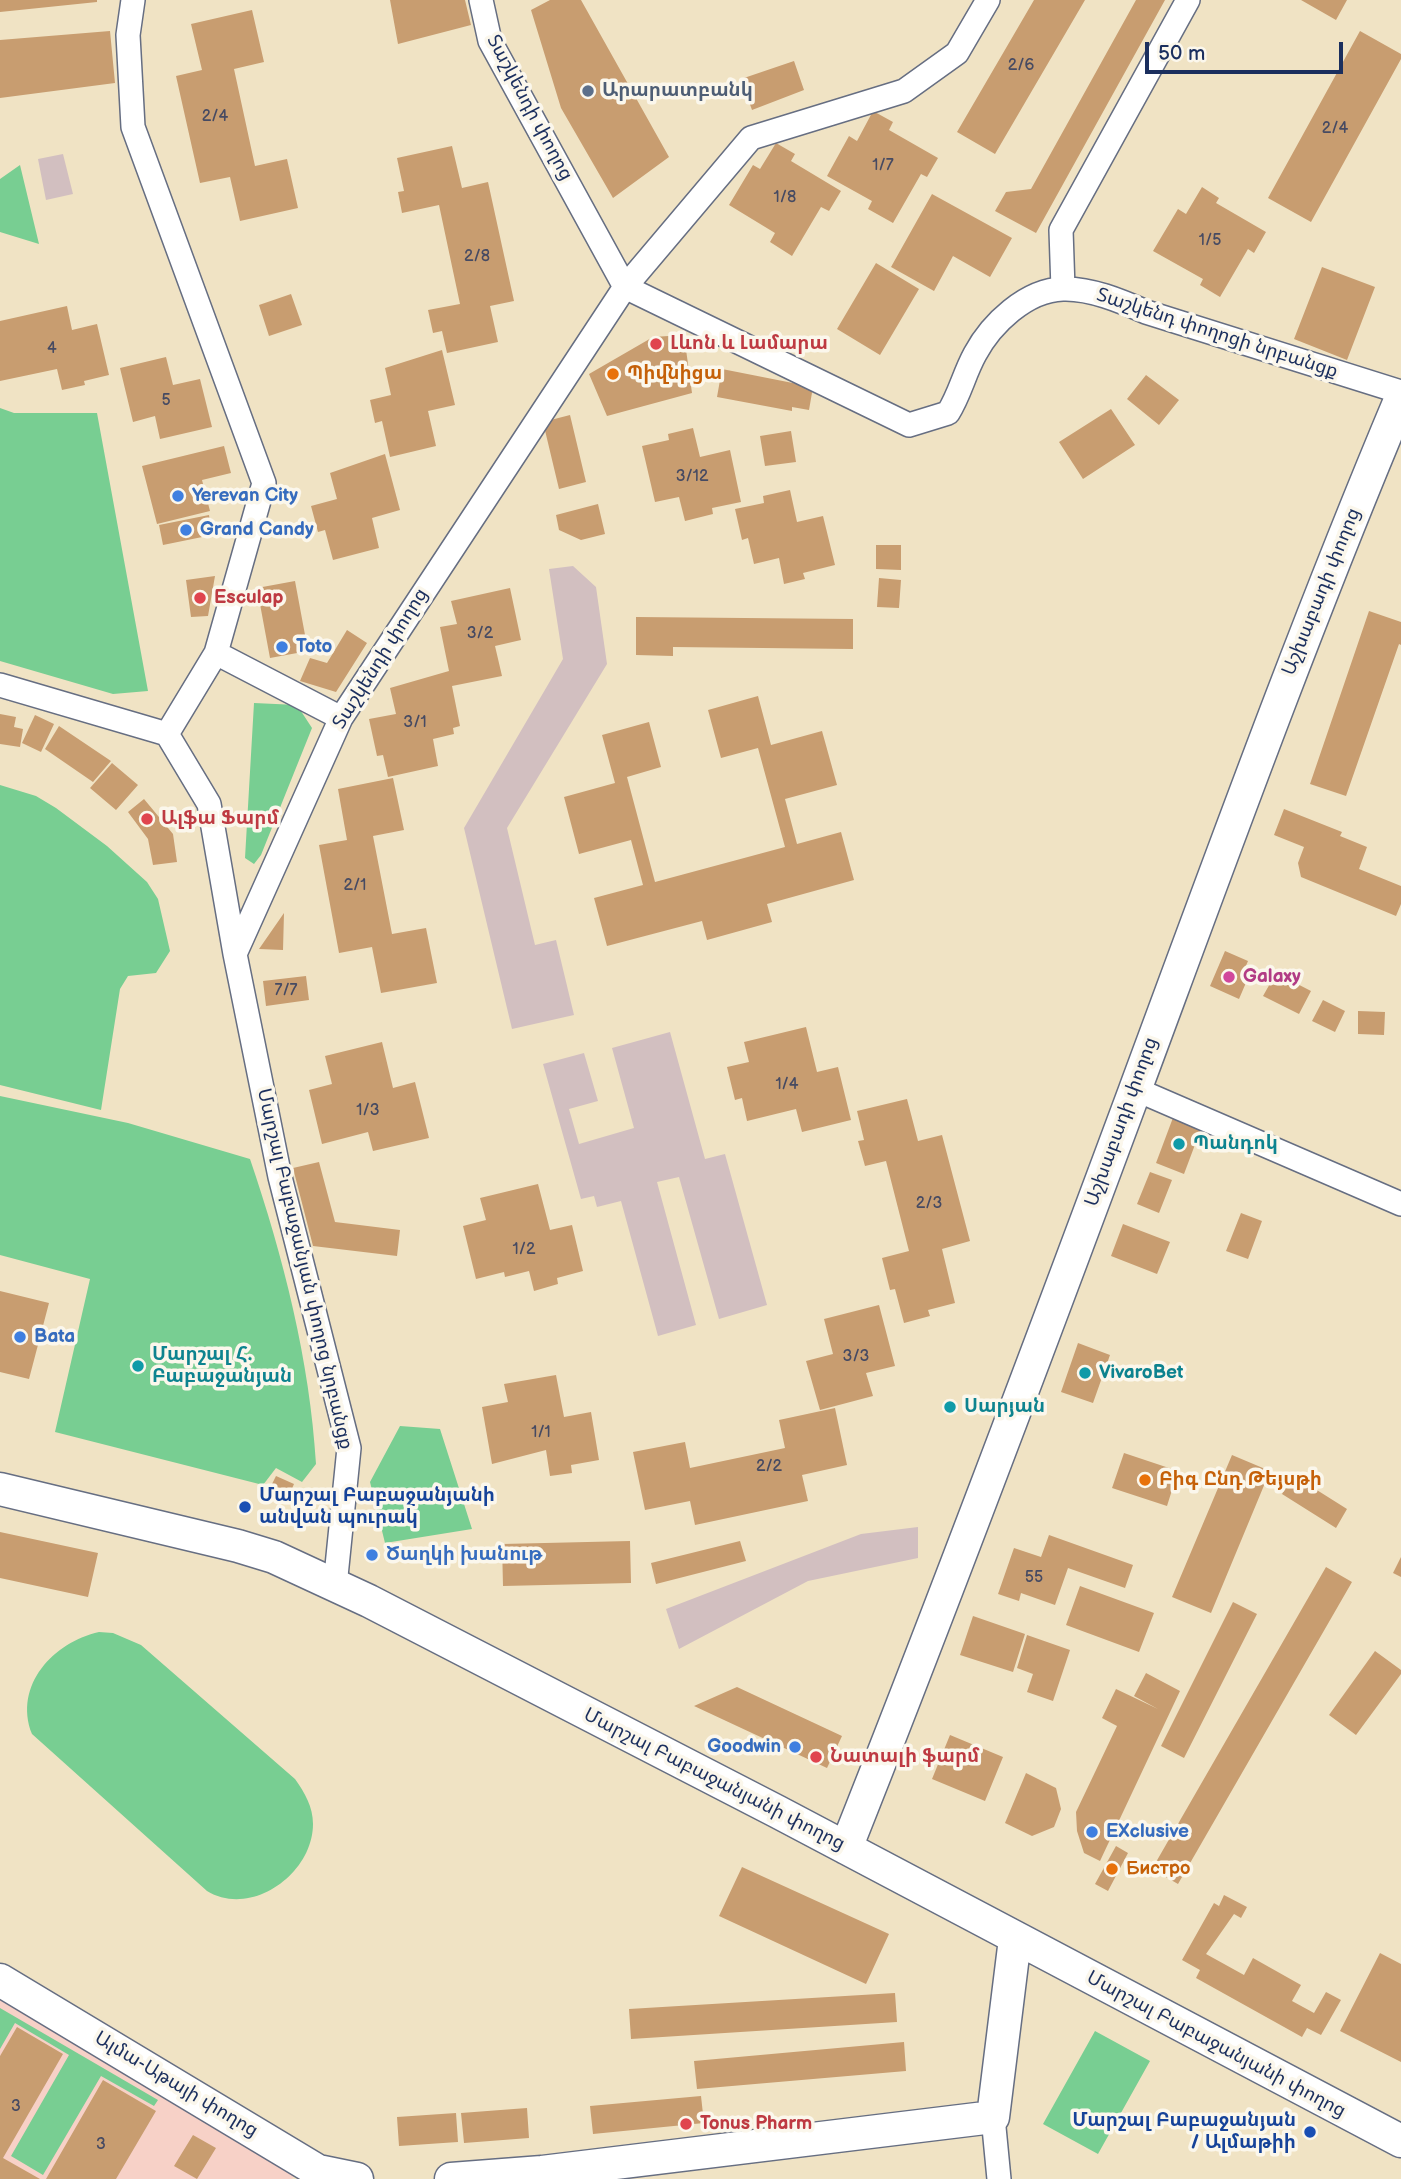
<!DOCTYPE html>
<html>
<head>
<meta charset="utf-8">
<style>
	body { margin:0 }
	#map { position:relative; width:1401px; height:2179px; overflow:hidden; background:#f0e3c4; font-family:"Balsamiq Sans",sans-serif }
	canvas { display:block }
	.scale { position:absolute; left:1145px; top:42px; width:198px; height:32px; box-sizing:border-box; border:4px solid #1b2f5e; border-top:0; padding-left:9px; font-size:21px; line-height:24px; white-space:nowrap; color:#1b2f5e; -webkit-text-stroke:5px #fbf7ec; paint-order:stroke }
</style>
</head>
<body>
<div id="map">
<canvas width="1401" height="2179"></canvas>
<div class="scale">50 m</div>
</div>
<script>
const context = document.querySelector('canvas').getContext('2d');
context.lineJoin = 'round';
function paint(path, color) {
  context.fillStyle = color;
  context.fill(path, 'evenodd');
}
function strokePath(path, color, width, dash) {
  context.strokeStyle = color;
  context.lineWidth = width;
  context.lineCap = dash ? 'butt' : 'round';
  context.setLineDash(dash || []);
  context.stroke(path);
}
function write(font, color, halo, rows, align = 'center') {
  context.font = font + ' "Balsamiq Sans","Noto Sans Armenian",sans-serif';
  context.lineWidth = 7;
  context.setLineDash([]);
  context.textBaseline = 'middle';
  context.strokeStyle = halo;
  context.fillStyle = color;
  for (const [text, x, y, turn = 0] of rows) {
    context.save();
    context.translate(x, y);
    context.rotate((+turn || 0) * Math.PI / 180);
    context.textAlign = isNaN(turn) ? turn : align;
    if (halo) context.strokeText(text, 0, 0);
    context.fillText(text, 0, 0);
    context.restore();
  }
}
const built = new Path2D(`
	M0 1999 295 2175 292 2179H0Z`);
const industrial = new Path2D(`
	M63 154 73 194 46 200 38 159Z
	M573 566 596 587 607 664 507 828 535 945 556 940 574 1015 512 1029 464 828 563 659 549 569Z
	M670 1032 705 1159 725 1154 767 1305 719 1319 679 1177 657 1182 696 1325 658 1336 621 1201 597 1207 594 1196 581 1199 543 1064 584 1053 598 1101 569 1109 579 1144 634 1128 612 1048Z
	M918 1527V1558L808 1581 679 1649 666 1609 861 1534Z`);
const green = new Path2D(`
	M20 165 39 244 0 232V179Z
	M0 408 14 413H97L148 691 113 694 0 661Z
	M254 703 297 705 312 728 261 855 254 864 245 858Z
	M0 785 36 796 56 808 107 846 147 882 158 899 170 951 156 973 128 976 120 989 101 1110 0 1085Z
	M0 1096 128 1123 250 1159C283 1256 310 1361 316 1464L302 1482 276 1468 263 1485 55 1432 90 1279 0 1255Z
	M400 1426 440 1429 472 1529 385 1543 370 1482Z
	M99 1632 113 1633 141 1645 295 1779C305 1793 313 1807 313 1824 313 1874 251 1918 207 1891L32 1734C13 1685 54 1642 99 1632Z
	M0 2008 158 2100 154 2106 101 2076 43 2175 11 2156 69 2055 15 2023 0 2049Z
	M1095 2031 1150 2061 1098 2154 1043 2124Z`);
const building = new Path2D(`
	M0 0H97V2L0 12Z
	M390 0H465L471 25 398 44Z
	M550 0H581L669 157 613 198 561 108 531 10Z
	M1034 0H1085L995 154 957 132Z
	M1136 0H1165L1036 233 995 211 1006 192 1031 189Z
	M1301 0H1347L1336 20Z
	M252 10 264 62 234 69 255 166 287 159 298 208 240 221 230 177 200 183 176 76 202 70 191 24Z
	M110 31 115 83 0 98V40Z
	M1360 31 1401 54V59L1311 222 1268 198Z
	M794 61 804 90 752 110 741 79Z
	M873 111 893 122 889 130 938 158 927 177 921 174 893 223 868 209 872 201 827 176 849 136 857 141Z
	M776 143 795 154 791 161 841 191 829 211 821 207 792 256 770 242 775 233 729 205 753 165 760 169Z
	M452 146 462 188 488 182 514 301 490 306 498 342 447 353 442 331 433 333 428 310 460 304 439 205 402 213 398 192 404 191 397 158Z
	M1202 187 1219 198 1216 203 1266 232 1254 253 1248 249 1220 297 1200 285 1203 279 1153 251 1178 209 1186 214Z
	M932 194 1012 238 990 277 953 256 934 291 891 267Z
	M876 263 919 289 880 355 837 329Z
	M1322 267 1375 287 1347 360 1294 339Z
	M291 294 302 325 269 336 259 305Z
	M67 306 72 330 97 324 109 375 84 381 85 385 62 390 57 369 0 381V321Z
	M684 335 692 393 607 416 589 374 653 337Z
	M442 350 455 405 428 411 436 446 390 457 382 421 375 423 370 400 391 395 385 368Z
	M166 357 173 385 200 379 212 427 160 439 155 416 133 422 120 368Z
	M722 369 813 387 809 410 792 407V411L717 397Z
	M1146 375 1179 400 1159 425 1127 399Z
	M1111 409 1135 445 1083 479 1059 442Z
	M570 415 586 482 559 489 543 422Z
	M693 428 700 457 730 450 741 502 712 508 713 514 685 521 679 497 655 502 642 446 669 440 668 434Z
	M791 431 796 462 765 466 760 436Z
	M224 446 231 473 202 480 210 511 157 524 142 466Z
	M385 454 400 510 372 518 379 548 333 560 325 530 318 532 311 506 337 499 330 473Z
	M790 490 797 522 823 516 835 565 803 573 805 579 784 584 779 558 754 564 748 538 742 540 735 509 764 503 763 496Z
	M598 504 605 534 581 540 559 530 556 515Z
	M209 515 212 535 163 545 159 525Z
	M876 545H901V570L876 569Z
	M215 576 208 616 191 617 186 580Z
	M879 578 901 580 899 608 877 607Z
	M295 581 308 651 270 658 257 588Z
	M510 588 521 640 495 646 502 676 452 686 460 726 453 728 454 734 433 739 438 766 388 777 383 755 377 756 369 719 396 714 390 688 449 671 440 627 457 624 451 601Z
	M1369 611 1401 622V645L1399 644 1346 796 1310 784Z
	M636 617 853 619V649L673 647V656L636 655Z
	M347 630 367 643 336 692 300 681 310 658 327 663Z
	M758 696 771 745 822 731 837 785 785 799 797 844 841 832 854 880 767 904 772 922 707 940 702 921 607 946 594 898 643 885 631 840 579 854 564 797 615 783 602 735 649 722 661 767 627 777 655 882 785 847 758 748 721 758 708 710Z
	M0 714 16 717 14 727 23 729 20 747 0 744Z
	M35 715 54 724 41 752 22 743Z
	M59 726 111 761 93 782 45 749Z
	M112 763 138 785 116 810 90 788Z
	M393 778 404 830 373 836 392 934 426 928 437 983 381 993 372 947 339 953 319 845 347 840 338 789Z
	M144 799 173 834 177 862 153 865 148 839 128 812Z
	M1284 809 1342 832 1340 836 1367 847 1359 869 1401 886V904L1396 916 1301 877 1298 863 1304 847 1274 835Z
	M284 913 283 950 259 949Z
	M1225 951 1248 961 1242 975 1248 978 1239 999 1210 986Z
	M1276 973 1311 991 1299 1014 1263 996Z
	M306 976 309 1000 266 1006 263 981Z
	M1323 1000 1345 1011 1335 1032 1312 1021Z
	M1358 1011 1385 1012 1384 1035 1358 1034Z
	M806 1027 817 1072 838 1067 851 1120 802 1132 796 1109 747 1121 742 1098 735 1100 727 1067 749 1062 744 1042Z
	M382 1042 393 1088 415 1082 429 1138 373 1151 368 1132 322 1144 309 1090 332 1084 325 1056Z
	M907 1099 918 1141 942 1135 970 1241 942 1249 955 1303 928 1310 930 1316 904 1323 895 1289 890 1290 882 1258 909 1251 886 1161 865 1166 858 1141 864 1140 857 1111Z
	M1174 1115 1202 1126 1184 1174 1156 1163Z
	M319 1162 335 1222 400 1230 397 1256 313 1246 293 1168Z
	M1150 1172 1172 1180 1159 1213 1137 1204Z
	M538 1184 550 1230 572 1225 583 1271 557 1278 558 1284 534 1291 529 1271 505 1277 504 1272 476 1279 463 1226 486 1220 480 1198Z
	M1241 1213 1262 1221 1248 1259 1226 1251Z
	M1123 1224 1170 1242 1157 1274 1111 1256Z
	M0 1291 49 1303 29 1379 0 1372Z
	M879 1305 895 1366 866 1373 873 1396 820 1410 806 1361 833 1354 824 1319Z
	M1078 1343 1110 1355 1093 1403 1061 1392Z
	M556 1375 564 1417 591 1412 599 1460 571 1465 572 1473 550 1476 546 1450 492 1464 482 1407 508 1402 504 1384Z
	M835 1408 847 1465 802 1475 808 1501 695 1525 690 1501 645 1510 633 1452 685 1442 690 1468 785 1448 779 1420Z
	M1124 1453 1178 1471 1167 1506 1112 1488Z
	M1232 1455 1270 1471 1211 1613 1172 1597Z
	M1293 1475 1347 1509 1336 1528 1282 1494Z
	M276 1476 294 1484 287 1500 268 1492Z
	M0 1532 98 1553 88 1597 0 1578Z
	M1049 1535 1133 1565 1125 1588 1068 1568 1055 1605 1021 1593 1019 1601 998 1594 1014 1548 1041 1557Z
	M630 1541 631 1583 503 1586 502 1544Z
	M740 1541 746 1561 656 1584 651 1563Z
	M1401 1557V1577L1393 1573Z
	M1326 1567 1352 1582 1178 1884 1152 1869Z
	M1080 1586 1154 1613 1139 1652 1066 1625Z
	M1233 1602 1257 1614 1184 1758 1161 1746Z
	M973 1616 1025 1634 1013 1672 960 1655Z
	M1027 1635 1070 1650 1053 1701 1027 1692 1033 1674 1017 1668Z
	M1375 1651 1401 1670V1674L1356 1735 1329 1715Z
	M1146 1673 1180 1691 1100 1861 1084 1853 1077 1831 1076 1812 1117 1726 1102 1718 1116 1689 1158 1709 1134 1696Z
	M737 1687 842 1736 827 1768 694 1706Z
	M950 1735 1003 1757 985 1801 932 1779Z
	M1026 1773 1056 1788 1061 1809 1054 1827 1032 1836 1005 1823Z
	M1116 1846 1128 1853 1108 1891 1095 1884Z
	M742 1867 889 1934 866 1984 719 1916Z
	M1224 1895 1247 1907 1241 1918 1234 1914 1206 1954 1244 1975 1253 1958 1301 1985 1292 2001 1314 2013 1326 1992 1341 2000 1321 2035 1307 2028 1302 2037 1196 1978 1200 1970 1182 1960 1214 1903 1219 1906Z
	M1380 1953 1401 1964V2062L1340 2031Z
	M895 1993 897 2022 631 2039 629 2009Z
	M17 2027 63 2054 3 2158 40 2179H0V2056Z
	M904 2042 906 2071 697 2089 694 2061Z
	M103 2080 156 2111 116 2179H46Z
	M701 2096 704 2123 593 2134 590 2106Z
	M527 2108 529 2138 464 2143 461 2113Z
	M456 2113 458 2142 399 2146 397 2117Z
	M193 2135 216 2148 197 2179 174 2166Z`);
const street = new Path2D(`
	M133 0 128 35 133 127 264 483 216 653 167 734
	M481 0 490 41 625 287
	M625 287 909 425 948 413C960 394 964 374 975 354 991 324 1026 290 1063 289 1090 288 1121 301 1146 312L1401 392
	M1063 289 1061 230 1188 0
	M216 653 341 718
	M0 685 167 734 209 804 235 954 280 1177 349 1448 335 1586
	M235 954 341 718 625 287 751 138 904 91 957 53 988 0
	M1135 1089 1401 1204
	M993 2117 999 2179`);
const secondary = new Path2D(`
	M0 1489 238 1546 274 1557 369 1601 778 1812 1401 2141
	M846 1848C946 1597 1041 1343 1135 1090 1221 858 1305 626 1401 398
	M0 1980 318 2171 357 2179
	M451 2179 542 2172 993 2117 1015 1939`);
const markers = [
	[588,91,7,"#5c6f8a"],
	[656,344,7,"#e0444e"],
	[613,374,7,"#e8710a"],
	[178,496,7,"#3f7fe0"],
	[186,530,7,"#3f7fe0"],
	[200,598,7,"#e0444e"],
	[282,647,7,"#3f7fe0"],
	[147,819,7,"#e0444e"],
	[1229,977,7,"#d1479c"],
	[1179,1144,7,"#0f9aa8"],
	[20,1337,7,"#3f7fe0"],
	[138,1366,7,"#0f9aa8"],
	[1085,1373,7,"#0f9aa8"],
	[950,1407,7,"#0f9aa8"],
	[1145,1480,7,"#e8710a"],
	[245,1507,7,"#1a4fb4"],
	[372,1555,7,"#3f7fe0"],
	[795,1747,7,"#3f7fe0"],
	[816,1757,7,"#e0444e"],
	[1092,1832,7,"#3f7fe0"],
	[1112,1869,7,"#e8710a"],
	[686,2124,7,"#e0444e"],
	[1310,2132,7,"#1a4fb4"]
];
const numberNames = [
	["2/6",1021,66],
	["2/4",215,117],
	["2/4",1335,129],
	["1/7",883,166],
	["1/8",785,198],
	["1/5",1210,241],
	["2/8",477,257],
	["4",52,349],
	["5",166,401],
	["3/12",692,477],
	["3/2",480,634],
	["3/1",415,723],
	["2/1",355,886],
	["7/7",286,991],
	["1/4",787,1085],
	["1/3",368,1111],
	["2/3",929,1204],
	["1/2",524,1250],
	["3/3",856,1357],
	["1/1",541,1433],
	["2/2",769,1467],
	["55",1034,1578],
	["3",16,2107],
	["3",101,2145]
];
const serviceNames = [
	["Արարատբանկ",602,91]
];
const streetNames = [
	["Տաշկենդի փողոց",529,108,62],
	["Տաշկենդ փողոցի նրբանցք",1217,334,18],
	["Աշխաբադի փողոց",1322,592,-68],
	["Տաշկենդի փողոց",381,659,-58],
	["Աշխաբադի փողոց",1122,1122,-70],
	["Մարշալ Բաբաջանյան փողոց նրբանցք",304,1269,77],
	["Մարշալ Բաբաջանյանի փողոց",714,1780,27],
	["Մարշալ Բաբաջանյանի փողոց",1216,2045,28],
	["Ալմա-Աթայի փողոց",176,2085,31]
];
const healthNames = [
	["Լևոն և Լամարա",670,344],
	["Esculap",214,598],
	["Ալֆա Ֆարմ",161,819],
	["Նատալի ֆարմ",830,1757],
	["Tonus Pharm",700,2124]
];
const foodNames = [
	["Պիվնիցա",627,374],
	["Բիգ Ընդ Թեյսթի",1159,1480],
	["Бистро",1126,1869]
];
const shopNames = [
	["Yerevan City",192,496],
	["Grand Candy",200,530],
	["Toto",296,647],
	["Bata",34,1337],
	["Ծաղկի խանութ",386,1555],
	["Goodwin",781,1747,"right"],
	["EXclusive",1106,1832]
];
const hotelNames = [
	["Galaxy",1243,977]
];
const cultureNames = [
	["Պանդոկ",1193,1144],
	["Մարշալ Հ.",152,1355],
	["Բաբաջանյան",152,1377],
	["VivaroBet",1099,1373],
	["Սարյան",964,1407]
];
const transitNames = [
	["Մարշալ Բաբաջանյանի",259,1496],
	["անվան պուրակ",259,1518],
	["Մարշալ Բաբաջանյան",1296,2121,"right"],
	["/ Ալմաթիի",1296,2143,"right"]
];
paint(built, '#f7d1c7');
paint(industrial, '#d2bfc0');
paint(green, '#78ce92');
paint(building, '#c89d70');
strokePath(street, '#666e82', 26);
strokePath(secondary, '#666e82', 35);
strokePath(street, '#fff', 23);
strokePath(secondary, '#fff', 32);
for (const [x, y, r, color] of markers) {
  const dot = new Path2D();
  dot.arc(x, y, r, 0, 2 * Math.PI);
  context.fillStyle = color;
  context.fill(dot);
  strokePath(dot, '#fbf7ec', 2.5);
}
write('16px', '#464a62', null, numberNames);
write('bold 19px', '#4e5e75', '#fbf7ec', serviceNames, 'left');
write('19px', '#1b2f5e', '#fbf7ec', streetNames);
write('bold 19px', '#be3a42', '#fbf7ec', healthNames, 'left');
write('bold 19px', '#c56008', '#fbf7ec', foodNames, 'left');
write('bold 19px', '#366cbe', '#fbf7ec', shopNames, 'left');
write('bold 19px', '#b23c85', '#fbf7ec', hotelNames, 'left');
write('bold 19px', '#0d838f', '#fbf7ec', cultureNames, 'left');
write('bold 19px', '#164399', '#fbf7ec', transitNames, 'left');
</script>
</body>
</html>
